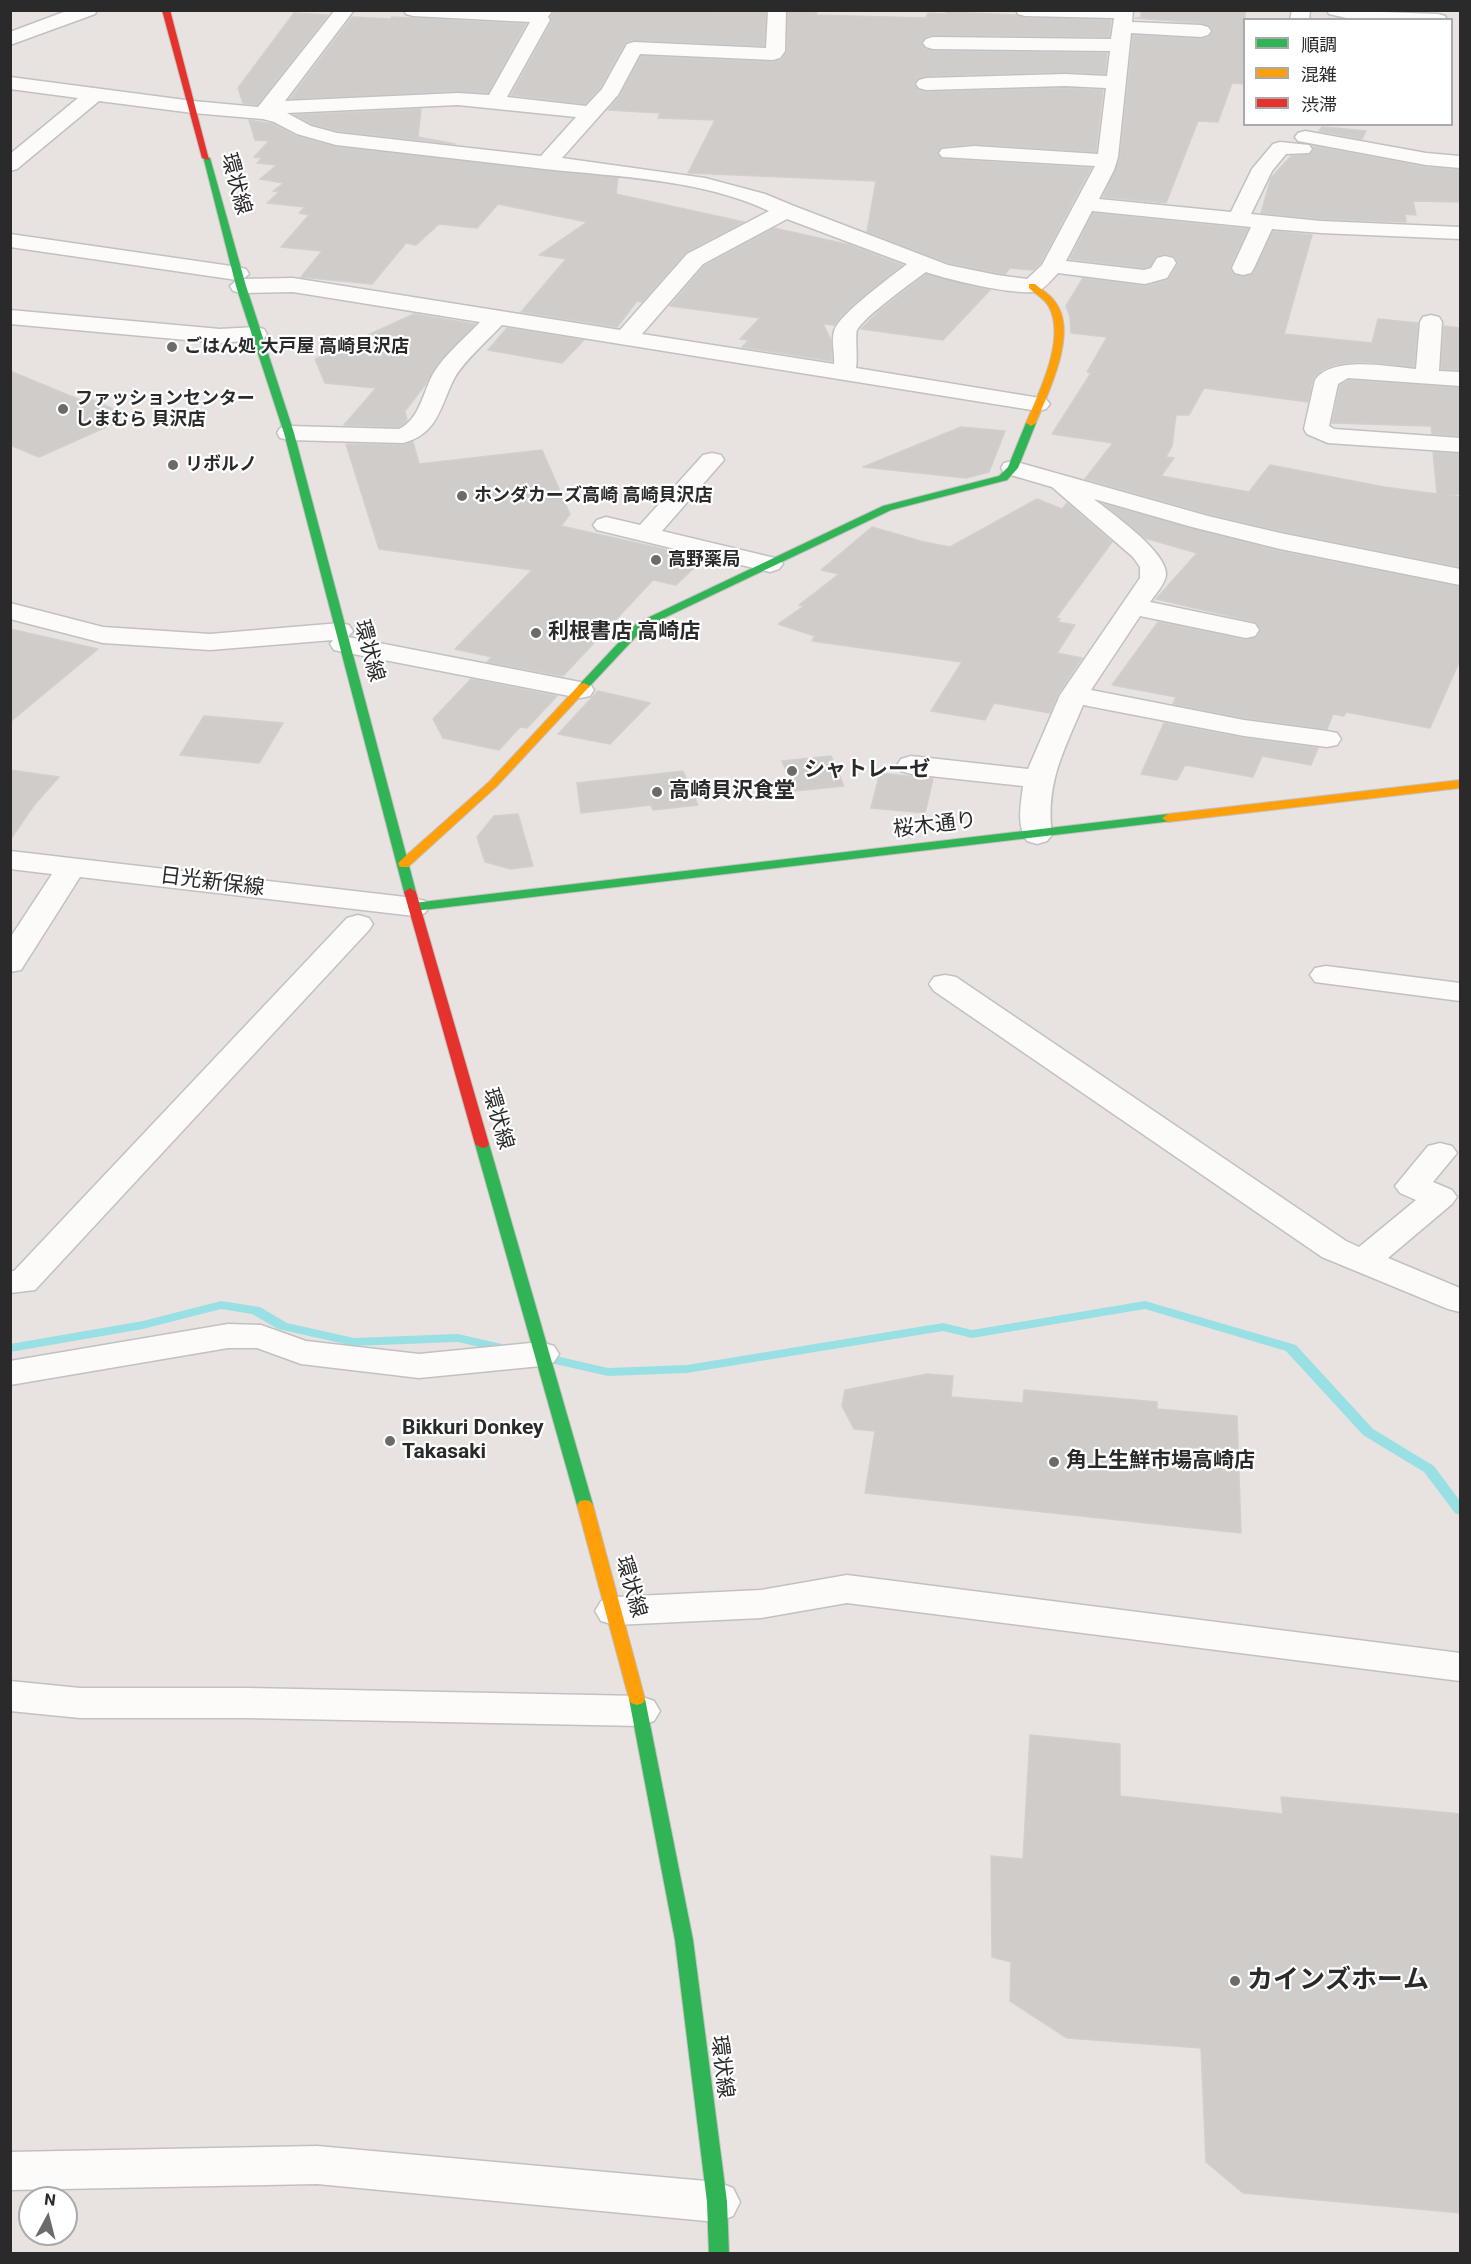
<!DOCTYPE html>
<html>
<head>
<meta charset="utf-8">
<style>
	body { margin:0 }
	#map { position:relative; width:1471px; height:2264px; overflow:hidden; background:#e8e3e0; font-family:Roboto,"Noto Sans JP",sans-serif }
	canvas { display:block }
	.frame { position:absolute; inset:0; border:12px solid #2a2a2a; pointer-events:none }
	.legend { position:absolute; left:1243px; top:18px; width:210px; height:108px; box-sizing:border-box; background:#fff; border:2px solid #aaa; margin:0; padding:8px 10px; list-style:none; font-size:18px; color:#2a2a2a }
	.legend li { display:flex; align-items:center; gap:12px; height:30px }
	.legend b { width:30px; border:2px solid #aaa }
	.north { position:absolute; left:18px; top:2186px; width:60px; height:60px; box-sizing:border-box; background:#fff; border:2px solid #aaa; border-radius:50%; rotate:7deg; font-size:16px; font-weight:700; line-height:24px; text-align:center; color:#2a2a2a }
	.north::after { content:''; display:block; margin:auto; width:21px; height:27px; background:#6c6b6a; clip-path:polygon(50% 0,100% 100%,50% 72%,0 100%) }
</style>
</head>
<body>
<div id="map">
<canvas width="1471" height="2264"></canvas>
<div class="frame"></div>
<ul class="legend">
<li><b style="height:8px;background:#30b455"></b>順調</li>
<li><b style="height:8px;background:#ff9f0a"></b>混雑</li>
<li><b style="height:8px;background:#e5322d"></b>渋滞</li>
</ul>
<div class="north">N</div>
</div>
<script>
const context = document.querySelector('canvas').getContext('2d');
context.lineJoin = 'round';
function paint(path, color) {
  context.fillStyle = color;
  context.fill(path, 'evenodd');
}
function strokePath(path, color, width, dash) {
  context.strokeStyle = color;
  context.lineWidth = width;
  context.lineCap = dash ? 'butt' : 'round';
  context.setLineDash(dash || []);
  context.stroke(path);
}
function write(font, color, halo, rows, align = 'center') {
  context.font = font + ' Roboto,"Noto Sans JP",sans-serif';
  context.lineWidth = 4.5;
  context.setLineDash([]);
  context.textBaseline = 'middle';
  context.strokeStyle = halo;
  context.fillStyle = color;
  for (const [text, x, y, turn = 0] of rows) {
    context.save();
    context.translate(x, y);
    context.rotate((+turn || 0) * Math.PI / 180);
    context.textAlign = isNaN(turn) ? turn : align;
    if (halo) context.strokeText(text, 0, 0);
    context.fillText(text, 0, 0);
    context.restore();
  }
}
const stream = new Path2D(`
	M221 1301 260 1307 287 1323 354 1338 458 1334 515 1347 517 1350 510 1354 458 1342 354 1346 278 1329 252 1314 221 1309 143 1329 10 1352V1344L143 1321Z
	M1145 1301 1296 1345 1373 1429 1434 1466 1460 1501V1515L1455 1513 1424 1472 1363 1435 1286 1351 1145 1309 972 1338 943 1331 687 1373 608 1376 542 1361 540 1358 547 1354 608 1368 687 1365 943 1323 972 1330Z`);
const building = new Path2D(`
	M555 10 766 12 764 46 633 40 625 43 600 88 585 104 511 95 552 21 551 17Z
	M788 10H817L816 15 926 18 928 13 946 14V12L1016 15 1025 18 1111 20 1109 37 933 35 925 37 921 43 925 49 933 51 1107 53 1105 74 1065 72 926 76 918 78 914 84 918 90 926 92 1065 88 1103 90 1096 152 974 144 942 147 937 152 942 159 1091 168 1040 264 1033 270 1010 268 1005 274 997 273 949 263 867 232 876 181 688 173 715 120 658 118 660 113 608 110 620 96 641 56 773 62 781 60 787 51Z
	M1245 10V84L1232 83 1218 122 1198 121 1166 203 1103 197 1120 157 1133 35 1201 39 1209 37 1213 31 1210 26 1202 23 1135 18H1141V11L1149 10Z
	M294 13 328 15 257 105 243 103 238 88Z
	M352 17 390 19 392 17 526 24 488 93 458 91 290 99Z
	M421 109 418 137 455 144 337 131 312 124 295 115Z
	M249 120 273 124 296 136 336 147 618 178 616 194 744 222 685 253 642 302 637 301 617 327 521 312 566 259 539 255 587 222 498 204 477 228 439 224 416 245 406 243 372 284 301 277 322 251 281 247 309 215 299 213 305 207 267 203 279 192 273 191 284 183 260 179 277 165 257 163 262 158 254 157 269 141 255 140Z
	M1322 127 1335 128 1366 131 1362 139 1319 131Z
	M1313 146 1426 167 1461 170V202L1413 201 1416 215 1405 214 1406 222 1321 219 1261 213 1271 178 1291 156 1311 154 1314 149Z
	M1093 213 1248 229 1230 267 1233 274 1242 277 1253 274 1273 231 1312 235 1284 334 1372 343 1378 319 1418 323 1414 367 1362 362 1334 365 1323 370 1313 378 1308 402 1204 388 1189 415H1176L1172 446 1166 457 1174 458 1161 476 1249 492 1270 465 1384 487 1437 494 1433 452 1461 454V494L1447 495 1461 497V567L1280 531 1209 514 1085 479 1113 443 1052 434 1091 373 1087 372 1107 337 1071 333 1070 317 1066 306 1083 278 1146 286 1168 280 1178 264 1175 257 1166 254 1156 256 1150 266 1144 268 1070 259Z
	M774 228 850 245 902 265 854 304 834 325 823 324 831 340 832 361 742 347 749 340 740 339 760 318 670 306 704 266Z
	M926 274 990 290 943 340 861 329 880 310Z
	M414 314 475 324 436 366 425 385 405 411 407 420 405 423 398 427 344 425 376 388 325 383 315 359Z
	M1444 326 1461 328V370L1441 369Z
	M507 328 584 340 562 363 488 350Z
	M10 371 85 402 92 400 131 416 39 457 10 445Z
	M1349 380 1461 388V436L1432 434 1431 426 1332 423 1340 385Z
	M961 427 1005 431 989 472 966 478 863 467Z
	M413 442 419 464 542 450 570 514 561 526 704 558 676 585 653 580 563 676 487 662 492 657 455 649 532 570 379 549 346 444 403 445Z
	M1037 499 1062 509 1067 503 1112 542 1056 618 1060 619 1058 622 1075 625 1057 653 1082 658 1058 694 1050 713 994 703 985 720 931 711 962 662 812 641 815 636 778 624 804 606 799 605 839 574 821 570 872 527 924 542 950 547Z
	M1104 504 1279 551 1461 587V658L1430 728 1346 712 1344 716 1333 714 1327 729 1244 718 1173 704 1176 697 1112 685 1158 622 1246 640 1257 637 1261 629 1255 622 1156 599 1197 553 1145 538Z
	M10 629 98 649 10 722Z
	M471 679 557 696 527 728 520 727 499 750 443 738 433 719Z
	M598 691 650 703 610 744 558 734Z
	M204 716 283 723 259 763 180 755Z
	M1164 723 1244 738 1318 748 1311 765 1262 756 1253 777 1185 765 1177 780 1141 774Z
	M831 756 844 786 795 791 782 761Z
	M10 770 59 777 35 804 10 840Z
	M683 771 698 805 653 810 651 805 581 813 577 783Z
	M880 773 933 779 925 813 871 808Z
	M518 814 533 866 511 869 485 862 477 837 494 816Z
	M927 1374 953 1376 951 1397 1023 1403 1024 1390 1157 1402V1409L1237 1416 1241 1533 865 1493 875 1431 854 1429 842 1406 845 1390Z
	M1030 1735 1120 1744V1796L1283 1814 1281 1797 1461 1814V2213L1243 2193 1206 2162 1201 2048 1067 2038 1010 2001 1011 1962 992 1957 991 1856 1023 1859Z`);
const street = new Path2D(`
	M69 10H97L95 14 10 45V32Z
	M335 10H354L285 101 458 93 489 95 530 22 413 16 406 14 404 10H553L548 17 550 20 507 97 586 106 602 89 627 44 634 42 766 48 768 10H786L785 51 780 58 773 60 640 54 618 95 562 158 705 178 765 194 794 206 948 265 997 275 1027 279 1042 265 1095 166 942 157 939 153 942 149 974 146 1098 154 1106 88 1065 86 926 90 919 88 916 84 919 80 926 78 1065 74 1107 76 1110 51 933 49 926 47 923 43 926 39 933 37 1111 39 1114 18 1025 16 1018 14 1016 10H1133L1132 22 1201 25 1208 27 1211 31 1208 35 1201 37 1131 33 1118 157 1114 170 1099 199 1231 212 1252 169 1273 144 1280 142 1309 145 1312 149 1309 153 1286 154 1272 171 1251 214 1321 221 1460 227V239L1321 233 1272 229 1254 268 1251 273 1243 275 1235 273 1232 268 1251 227 1092 211 1066 261 1144 270 1151 268 1157 258 1165 256 1173 258 1176 263 1167 278 1145 284 1058 273C1052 279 1045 289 1037 291 1020 297 945 279 926 272 911 283 865 316 857 330 855 334 858 360 856 368L1046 399 1050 404 1046 409 1038 411 502 325C488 340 465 360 455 377 440 405 439 434 403 443L289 440 280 438 277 433 280 428 289 426 399 429C420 419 423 392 433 374 444 355 465 338 480 322L293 292 241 293 233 291 230 286 237 280 10 247V234L238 267 246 269 249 274 243 279 293 278 620 330 687 254 769 211C701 179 619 177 545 169 476 161 406 153 336 145L297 134 274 122 263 119 193 113 99 101 17 169 10 171V154L78 98 10 89V77L193 101 258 107ZM458 105 576 117 541 156 337 133 311 126 287 113ZM787 219 907 264C891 277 839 314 834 331 831 342 835 353 834 364L642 334 703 264Z
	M1292 10H1310L1309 20H1290Z
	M1327 10 1438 14 1445 16 1447 20H1355L1329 14Z
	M1305 131 1426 153 1460 156V168L1426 165 1298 141 1295 137 1298 133Z
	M10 310 220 329 256 327 264 329 267 334 264 339 220 343 10 324Z
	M1431 315 1439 317 1442 322 1439 371 1460 372V386L1348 378 1338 384 1329 426 1334 429 1460 438V452L1328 443 1307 434 1304 429 1315 380C1333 355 1389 367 1416 369L1420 322 1423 317Z
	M712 453 721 455 724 460 662 531 779 559 783 564 779 569 770 572 597 530 593 525 597 520 606 517 640 525 703 455Z
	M1013 461 1208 516 1280 533 1460 569V585L1280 549 1192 527 1094 499C1111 513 1168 552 1166 575 1165 584 1155 595 1150 602L1255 624 1259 630 1255 636 1246 638 1140 616 1091 690 1244 720 1327 731 1337 733 1341 739 1337 745 1327 747 1244 736 1083 705C1064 751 1045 783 1052 835L1047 841 1037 844 1027 841C1016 825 1021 804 1023 786L911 774 901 771 897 765 901 759 911 756 1028 769 1060 695 1140 578V567L1133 557 1052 487 1004 473 1001 468 1004 463Z
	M10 603 103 627 210 634 340 623 349 625 353 631 348 637 580 682 590 684 594 690 590 696 580 698 343 652 334 650 330 644 333 640 210 650 103 643 10 619Z
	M10 851 414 898 425 901 429 907 425 913 414 916 80 877 21 970 10 972V938L52 874 10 869Z
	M358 915 369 918 373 924 369 930 35 1290 10 1293V1271H14L347 918Z
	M1326 966 1460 983V1001L1315 982 1310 975 1315 968Z
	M945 975 956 977 1346 1241 1359 1247 1416 1200 1400 1193 1395 1186 1428 1146 1440 1143 1452 1146 1457 1153 1433 1182 1452 1190 1457 1197 1452 1204 1388 1258 1460 1288V1312L1448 1309 1322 1257 934 991 929 984 934 977Z
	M228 1324 261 1325 306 1341 419 1354 541 1342 554 1346 559 1354 554 1362 541 1366 419 1378 301 1364 257 1348H228L10 1385V1361Z
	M847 1575 1460 1653V1681L847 1603 761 1618 615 1625 601 1621 595 1611 601 1601 615 1597 761 1590Z
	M10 1681 80 1688H248L640 1696 654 1701 660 1711 654 1721 640 1726 248 1718H80L10 1711Z
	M317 2146 717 2182 733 2188 740 2202 733 2216 717 2222 317 2184 10 2190V2152Z`);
const fast = new Path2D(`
	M203 156 210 158 246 286 294 433 416 892 414 895 410 896 404 892 284 433 236 286Z
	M1031 420 1036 423 1018 468 1007 480 891 510 645 627 588 688H580L578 686 637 623 883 506 999 476 1008 467 1026 423Z
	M1168 814 1174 818 1172 821 414 911 408 907 414 903Z
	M482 1140 489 1144 593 1505 590 1509H580L577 1505 475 1144Z
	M637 1693 643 1695 645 1699 693 1940 727 2202 729 2254H709L707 2202 675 1940 629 1699 631 1695Z`);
const slow = new Path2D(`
	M1029 284H1035C1042 290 1051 295 1056 303 1078 334 1048 393 1036 423L1031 426 1026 423C1039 392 1066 339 1049 307 1045 299 1035 294 1029 288Z
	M584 683 590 686 588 688 497 786 408 867H400L398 864 400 861 489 782 580 684Z
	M1460 780V788L1168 822 1162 818 1168 814Z
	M585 1500 590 1501 593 1505 645 1699 643 1703 637 1705 631 1703 629 1699 577 1505 580 1501Z`);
const jam = new Path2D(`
	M162 10H170L209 160 202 158Z
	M410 888 416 892 489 1144 487 1147 482 1148 475 1144 404 892Z`);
const markers = [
	[172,347,6,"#6c6b6a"],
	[63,409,6,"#6c6b6a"],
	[173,465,6,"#6c6b6a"],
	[462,496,6,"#6c6b6a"],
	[656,560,6,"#6c6b6a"],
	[536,633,6,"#6c6b6a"],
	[792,771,6,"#6c6b6a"],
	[657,792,6,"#6c6b6a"],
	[390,1441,6,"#6c6b6a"],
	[1054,1462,6,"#6c6b6a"],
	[1235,1981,6,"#6c6b6a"]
];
const farPoinames = [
	["ごはん処 大戸屋 高崎貝沢店",184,347],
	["ファッションセンター",75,399],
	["しまむら 貝沢店",75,420],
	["リボルノ",185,465],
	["ホンダカーズ高崎 高崎貝沢店",474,496],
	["高野薬局",668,560]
];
const streetNames = [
	["環状線",235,184,75],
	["環状線",368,651,75],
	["桜木通り",935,826,-7],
	["日光新保線",212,883,7],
	["環状線",497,1119,74],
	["環状線",630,1587,74],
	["環状線",721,2067,83]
];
const poiNames = [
	["利根書店 高崎店",548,633],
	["シャトレーゼ",804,771],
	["高崎貝沢食堂",669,792],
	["Bikkuri Donkey",402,1429],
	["Takasaki",402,1453],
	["角上生鮮市場高崎店",1066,1462]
];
const nearPoinames = [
	["カインズホーム",1247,1981]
];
paint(stream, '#99e0e4');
paint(building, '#cfccc9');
strokePath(building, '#d3cfcc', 1.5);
strokePath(street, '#c2c1c1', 3);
strokePath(fast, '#c2c1c1', 2);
strokePath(slow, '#c2c1c1', 2);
strokePath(jam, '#c2c1c1', 2);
paint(street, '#fcfbfa');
paint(fast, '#30b455');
paint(slow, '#ff9f0a');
paint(jam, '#e5322d');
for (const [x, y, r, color] of markers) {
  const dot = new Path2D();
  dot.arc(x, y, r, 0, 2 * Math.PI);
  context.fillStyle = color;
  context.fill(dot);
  strokePath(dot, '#fff', 2);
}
write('bold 18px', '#2a2a2a', '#fff', farPoinames, 'left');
write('21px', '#2a2a2a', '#fff', streetNames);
write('bold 21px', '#2a2a2a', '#fff', poiNames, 'left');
write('bold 26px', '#2a2a2a', '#fff', nearPoinames, 'left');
</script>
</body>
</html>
